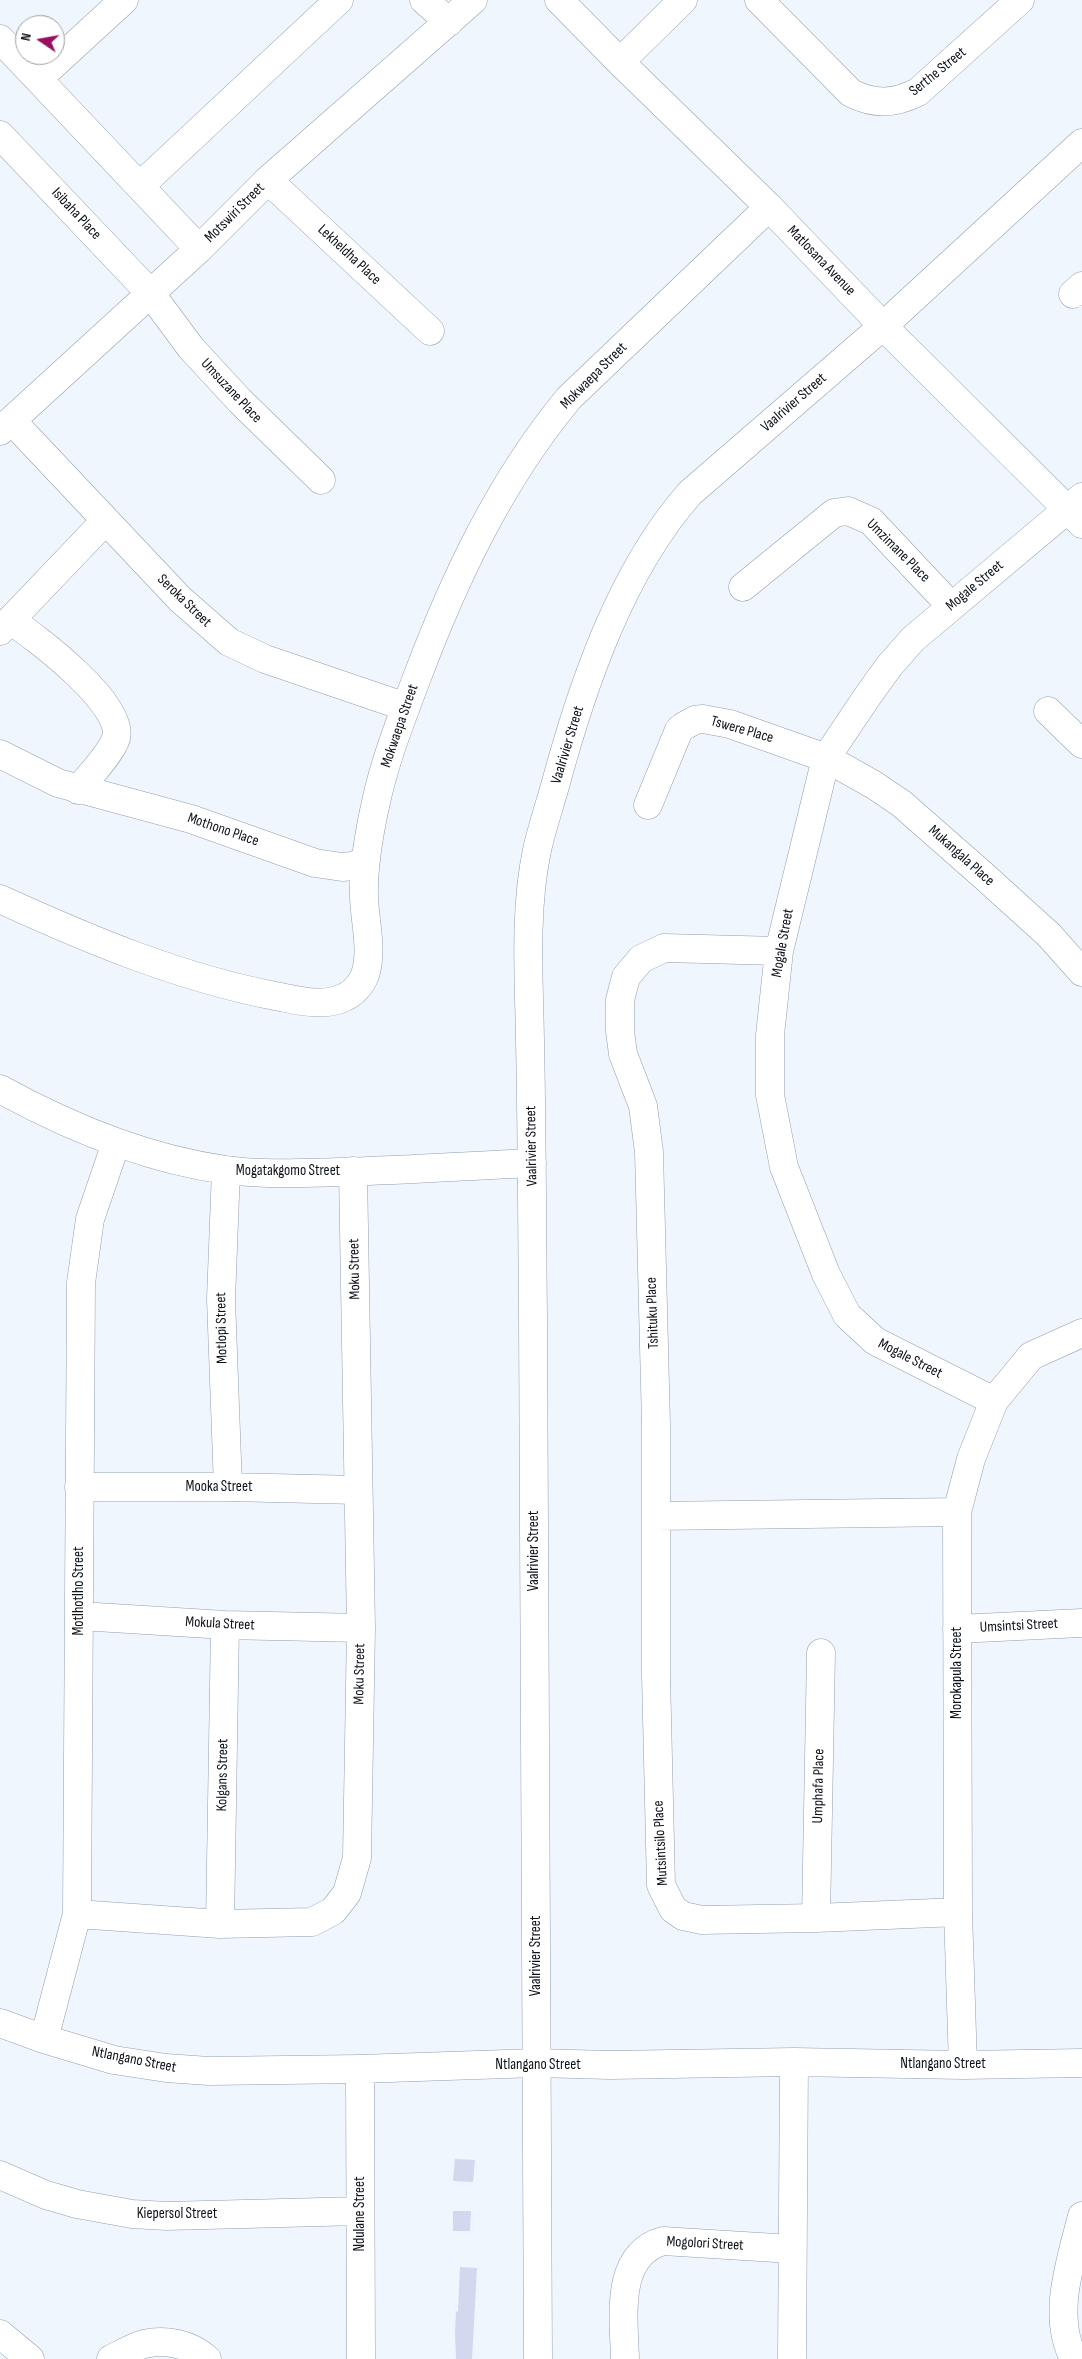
<!DOCTYPE html>
<html>
<head>
<meta charset="utf-8">
<style>
	body { margin:0 }
	#map { position:relative; width:1082px; height:2359px; overflow:hidden; background:#f0f6fe; font-family:"Sofia Sans Condensed",sans-serif }
	canvas { display:block }
	.north { position:absolute; left:15px; top:15px; width:50px; height:50px; box-sizing:border-box; background:#fff; border:1px solid #9e9fa2; border-radius:50%; rotate:282deg; font-size:14px; font-weight:700; line-height:20px; text-align:center; color:#0c1017 }
	.north::after { content:''; display:block; margin:auto; width:18px; height:22px; background:#9b0f60; clip-path:polygon(50% 0,100% 100%,50% 72%,0 100%) }
</style>
</head>
<body>
<div id="map">
<canvas width="1082" height="2359"></canvas>
<div class="north">N</div>
</div>
<script>
const context = document.querySelector('canvas').getContext('2d');
context.lineJoin = 'round';
function paint(path, color) {
  context.fillStyle = color;
  context.fill(path, 'evenodd');
}
function strokePath(path, color, width, dash) {
  context.strokeStyle = color;
  context.lineWidth = width;
  context.lineCap = dash ? 'butt' : 'round';
  context.setLineDash(dash || []);
  context.stroke(path);
}
function write(font, color, halo, rows, align = 'center') {
  context.font = font + ' "Sofia Sans Condensed",sans-serif';
  context.lineWidth = 5;
  context.setLineDash([]);
  context.textBaseline = 'middle';
  context.strokeStyle = halo;
  context.fillStyle = color;
  for (const [text, x, y, turn = 0] of rows) {
    context.save();
    context.translate(x, y);
    context.rotate((+turn || 0) * Math.PI / 180);
    context.textAlign = isNaN(turn) ? turn : align;
    if (halo) context.strokeText(text, 0, 0);
    context.fillText(text, 0, 0);
    context.restore();
  }
}
const building = new Path2D(`
	M455 2159 475 2160 473 2182 453 2181Z
	M453 2211H471L470 2231H453Z
	M460 2267 477 2268 472 2359H456L455 2334 456 2311 458 2312Z`);
const minor = new Path2D(`
	M424 0 449 22
	M559 0 620 62 769 207 883 326 1082 524
	M759 0 851 93C875 105 894 104 918 92L1020 0
	M0 39 199 249
	M620 62 683 0
	M39 78 124 0
	M0 135 151 294 191 348 240 401 321 480
	M268 180 430 331
	M141 185 339 0
	M1073 294 1082 286
	M12 421 180 599 229 642 265 659 406 707
	M0 431 199 249 268 180 473 0
	M743 587 834 513 848 511 871 521 951 606
	M10 620C34 636 131 708 115 741 108 757 89 776 78 790
	M0 631 105 521
	M1048 711 1082 744
	M0 754 58 783 191 819 315 863 342 867 353 866 366 860
	M648 805 679 730 684 726 695 720 703 719 730 724 826 758 874 785 902 804 985 877 1049 935 1082 972
	M0 899C90 940 178 977 275 996 297 1000 324 1008 345 997 354 993 362 983 365 975 373 950 365 923 364 898 363 866 369 833 376 802 385 760 401 720 416 680 454 579 500 481 569 398L769 207
	M779 951 664 948 641 959 626 977 620 1000V1031L623 1054 643 1106 649 1152 656 1424V1675L661 1885 673 1909 683 1916 702 1920 816 1918 958 1912
	M0 1089C71 1128 146 1159 226 1170 264 1175 302 1173 340 1172 404 1170 468 1166 532 1163
	M226 1170 221 1299 228 1487
	M994 1401 875 1341 847 1315 826 1274 784 1167 770 1095V1035L779 951 826 758 869 694 890 665 913 639 1082 497
	M79 1487H228L358 1490
	M656 1516 957 1512
	M80 1616 225 1625 361 1628
	M957 1629 1082 1623
	M77 1914 220 1924 312 1922 333 1911 347 1893 357 1858 361 1628 353 1171
	M816 1918 821 1653
	M220 1924 225 1625
	M0 2023 44 2039 114 2060 166 2068 209 2071 360 2069 536 2063 610 2065 794 2062 963 2065 1082 2063
	M44 2039 77 1914 81 1283 90 1219 116 1143
	M963 2065 958 1912 957 1512 971 1459 994 1401 1031 1356 1082 1333
	M360 2069 361 2359
	M0 2175 46 2195 77 2204 132 2214 167 2216 360 2211
	M0 2334 30 2359
	M111 2359C121 2354 133 2347 144 2344 166 2339 190 2344 207 2359
	M538 2359C536 2012 535 1665 533 1318 532 1225 532 1133 530 1041 529 978 524 912 537 850 542 828 549 807 555 786 582 686 621 571 690 493L883 326 1082 143
	M625 2359C624 2318 614 2255 663 2241L792 2249
	M792 2359 794 2062
	M1074 2359C1051 2315 1071 2261 1082 2216`);
const streetNames = [
	["Serthe Street",938,72,-39],
	["Motswiri Street",235,213,-45],
	["Isibaha Place",76,214,47],
	["Lekheldha Place",349,255,43],
	["Matlosana Avenue",821,261,46],
	["Mokwaepa Street",594,376,-45],
	["Umsuzane Place",231,391,47],
	["Vaalrivier Street",794,403,-41],
	["Umzimane Place",898,551,45],
	["Mogale Street",975,586,-40],
	["Seroka Street",184,601,44],
	["Mokwaepa Street",400,726,-71],
	["Tswere Place",742,730,16],
	["Vaalrivier Street",568,745,-73],
	["Mothono Place",223,830,19],
	["Mukangala Place",961,856,42],
	["Mogale Street",783,943,-80],
	["Vaalrivier Street",532,1146,-91],
	["Mogatakgomo Street",288,1171],
	["Moku Street",355,1269,-91],
	["Tshituku Place",653,1313,-92],
	["Motlopi Street",222,1328,-91],
	["Mogale Street",910,1359,27],
	["Mooka Street",219,1487],
	["Vaalrivier Street",534,1551,-90],
	["Motlhotlho Street",79,1591,-90],
	["Mokula Street",220,1624,3],
	["Umsintsi Street",1019,1626,-3],
	["Morokapula Street",957,1673,-90],
	["Moku Street",360,1674,-89],
	["Kolgans Street",223,1775,-89],
	["Umphafa Place",819,1786,-89],
	["Mutsintsilo Place",661,1843,-93],
	["Vaalrivier Street",536,1956,-90],
	["Ntlangano Street",134,2060,11],
	["Ntlangano Street",943,2064],
	["Ntlangano Street",538,2065],
	["Kiepersol Street",177,2214],
	["Ndulane Street",360,2214,-90],
	["Mogolori Street",705,2244,3]
];
paint(building, '#d2d8ed');
strokePath(minor, '#919eb0', 29);
strokePath(minor, '#fff', 28);
write('15px', '#0c1017', '#fff', streetNames);
</script>
</body>
</html>
